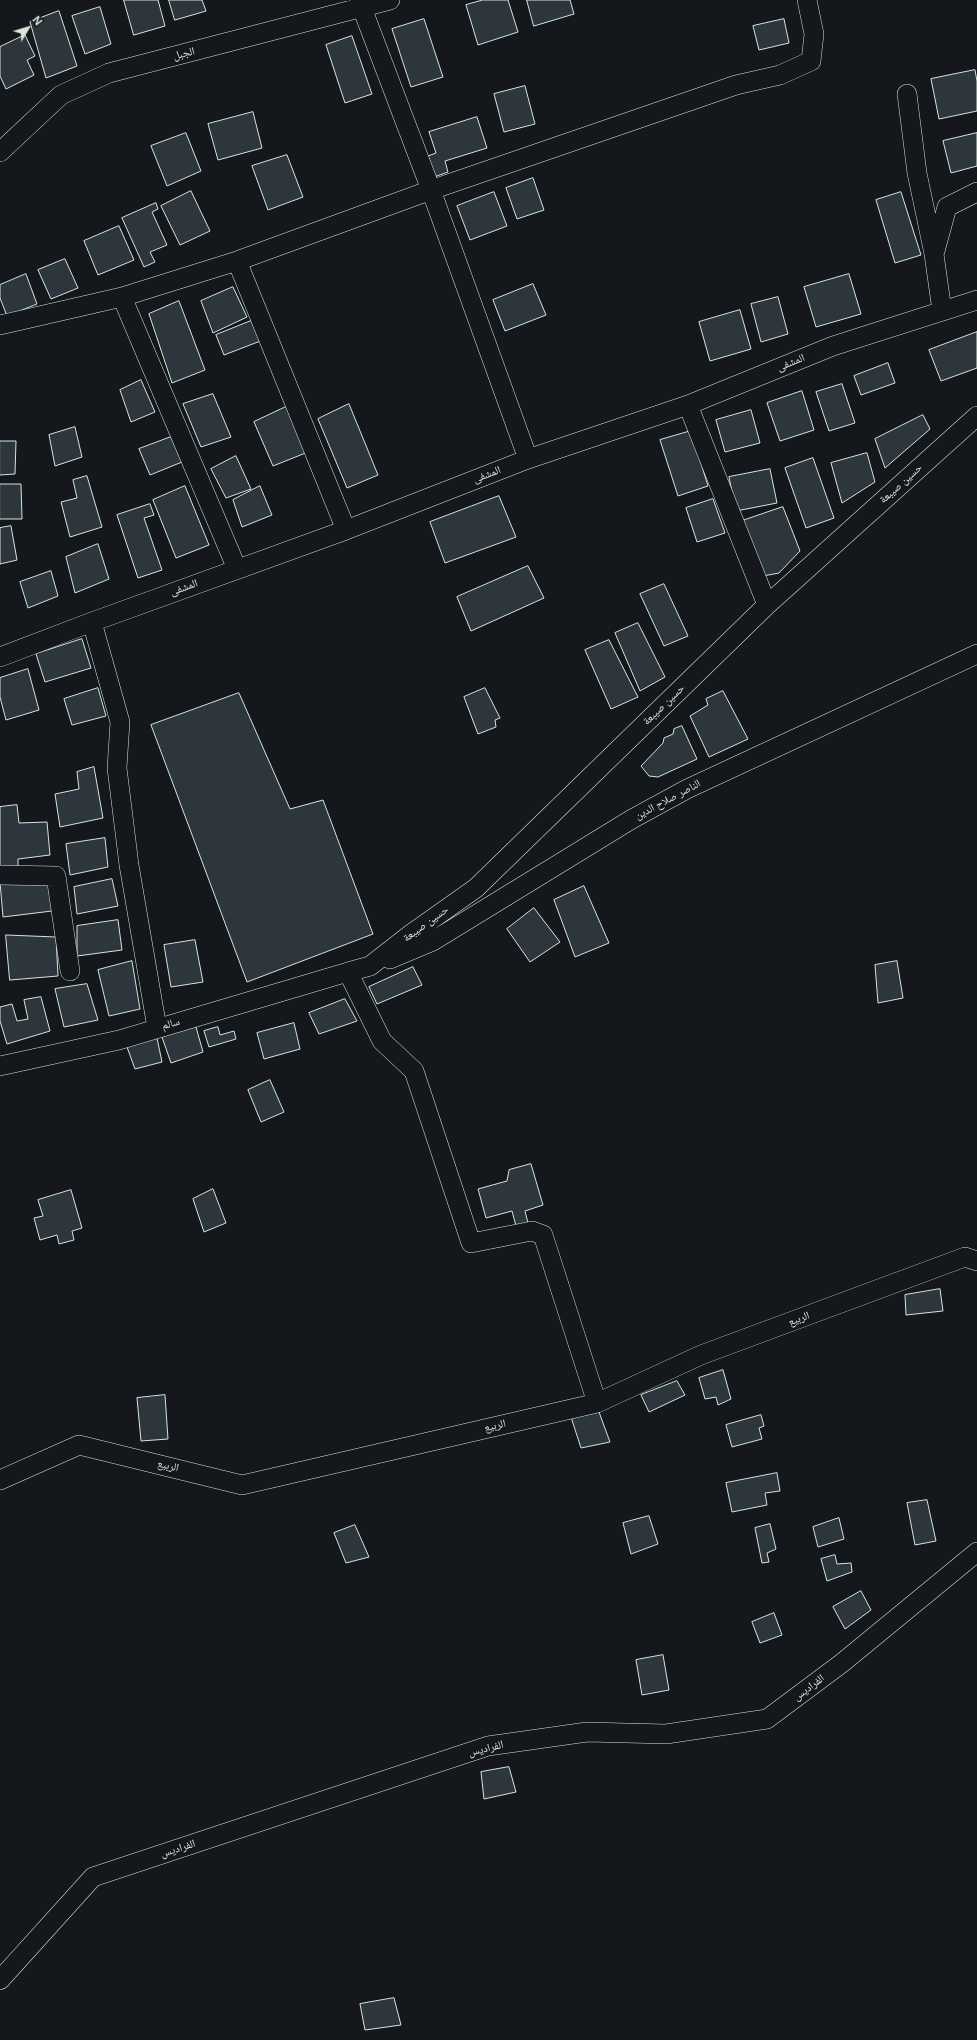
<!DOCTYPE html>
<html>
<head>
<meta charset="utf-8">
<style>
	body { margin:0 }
	#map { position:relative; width:977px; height:2040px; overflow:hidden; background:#14181c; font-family:"DM Sans",sans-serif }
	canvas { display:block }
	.north { position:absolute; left:8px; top:8px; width:40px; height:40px; -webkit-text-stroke:3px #14181c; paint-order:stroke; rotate:52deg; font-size:11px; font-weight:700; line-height:16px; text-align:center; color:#d8e6dc }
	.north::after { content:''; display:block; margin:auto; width:14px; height:18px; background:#d8e6dc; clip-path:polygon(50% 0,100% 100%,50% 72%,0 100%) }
</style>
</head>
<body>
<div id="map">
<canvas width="977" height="2040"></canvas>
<div class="north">N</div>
</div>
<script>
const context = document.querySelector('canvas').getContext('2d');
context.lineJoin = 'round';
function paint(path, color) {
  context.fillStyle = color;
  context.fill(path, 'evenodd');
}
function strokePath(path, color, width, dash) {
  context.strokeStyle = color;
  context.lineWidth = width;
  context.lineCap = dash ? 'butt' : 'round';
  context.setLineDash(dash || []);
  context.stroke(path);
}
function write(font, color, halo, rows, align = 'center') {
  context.font = font + ' "DM Sans","Noto Naskh Arabic",sans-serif';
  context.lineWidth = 3;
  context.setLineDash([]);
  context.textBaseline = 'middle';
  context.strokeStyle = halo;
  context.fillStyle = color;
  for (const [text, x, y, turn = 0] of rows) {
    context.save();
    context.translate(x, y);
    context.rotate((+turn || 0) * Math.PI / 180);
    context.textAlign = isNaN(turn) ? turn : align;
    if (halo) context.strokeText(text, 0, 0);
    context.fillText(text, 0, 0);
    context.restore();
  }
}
const building = new Path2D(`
	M124 0H158L165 26 134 35Z
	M169 0H202L206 11 175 20Z
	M483 0H508L518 32 478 45 466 5Z
	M527 0H570L574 14 534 26Z
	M100 7 111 44 85 54 72 16Z
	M59 11 77 66 46 78 30 22Z
	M424 19 443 77 411 87 392 29Z
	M784 19 789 43 759 50 753 26Z
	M25 35 35 56 27 60 34 75 6 89 0 76V47Z
	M352 36 372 94 345 103 326 45Z
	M975 70 977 81V111L939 119 931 79Z
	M525 86 535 124 504 132 494 94Z
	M253 112 262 148 218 160 208 124Z
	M477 117 487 148 445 161 448 172 434 177 428 156 436 153 429 132Z
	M186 133 201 171 167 186 151 146Z
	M977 133V166L951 173 943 141Z
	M287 155 303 197 268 210 252 166Z
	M533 178 544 210 517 219 506 188Z
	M191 191 210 231 180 245 161 206Z
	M494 192 507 226 470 240 457 206Z
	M901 192 921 255 895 263 876 200Z
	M156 203 158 209 152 212 167 245 150 252 155 262 144 267 122 218Z
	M119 226 134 260 98 275 84 241Z
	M65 259 78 288 51 299 38 270Z
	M26 274 37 304 7 316 0 298V285Z
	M849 274 861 314 816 327 804 287Z
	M533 284 546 315 505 331 493 300Z
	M233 287 247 317 213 333 201 301Z
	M778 297 788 334 761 342 751 304Z
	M179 301 205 370 172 383 149 314Z
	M740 310 751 349 710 361 699 322Z
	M251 321 263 340 224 355 216 335Z
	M977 332V368L941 381 929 350Z
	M888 363 895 383 861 395 854 376Z
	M141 380 155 412 131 422 120 390Z
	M842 384 855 423 829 431 816 392Z
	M802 391 814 430 780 441 767 403Z
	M213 394 231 437 201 447 183 404Z
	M349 404 378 475 347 488 318 419Z
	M288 406 308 452 273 466 254 422Z
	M751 410 760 443 725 452 716 420Z
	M923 415 930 429 885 468 875 439Z
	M75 427 82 457 55 466 49 435Z
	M691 431 708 486 678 496 660 440Z
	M171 437 182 462 150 475 139 449Z
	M0 441H16L15 474 0 475Z
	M867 453 875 482 842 503 831 463Z
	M236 456 251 489 226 498 211 469Z
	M813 458 834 518 806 528 785 468Z
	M770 469 777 503 736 511 729 477Z
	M87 476 102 527 70 537 61 502 77 498 73 480Z
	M0 484H21L22 519H0Z
	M185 486 209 545 176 558 153 500Z
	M260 486 272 515 242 527 233 500Z
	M499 496 516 537 445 563 430 522Z
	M713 499 725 533 697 542 686 508Z
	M150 504 154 515 144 518 162 570 138 578 117 515Z
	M783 507 800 551 779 573 763 576 742 521Z
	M11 526 17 560 0 564V528Z
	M98 544 109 579 75 593 66 557Z
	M528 566 544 598 471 631 457 597Z
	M51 571 58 596 28 608 20 582Z
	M664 584 688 636 664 646 640 594Z
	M638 623 665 677 640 691 615 633Z
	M82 639 91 668 45 682 36 654Z
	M609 640 638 697 611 709 585 650Z
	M28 669 39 710 6 720 0 697V678Z
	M98 688 106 716 72 725 64 699Z
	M485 688 500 718 495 720 496 727 478 734 464 697Z
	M723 691 748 739 709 757 690 716 708 705 706 699Z
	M239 693 290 809 323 800 373 934 247 982 151 725Z
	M682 726 697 759 658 777 649 776 641 766 663 743 664 738 673 734 674 729Z
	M94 767 103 818 60 827 55 794 79 789 77 772Z
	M17 805 19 823 47 822 50 855 18 859V868L0 871V807Z
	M105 838 108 867 70 875 66 844Z
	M112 879 118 906 77 914 74 887Z
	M49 880 52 911 3 917 0 882Z
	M584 886 609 943 575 957 554 900Z
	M534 908 560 942 530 962 507 929Z
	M118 920 122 950 77 956V926Z
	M6 935 56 937 58 976 10 980Z
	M195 940 203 982 171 987 164 945Z
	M132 961 140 1009 109 1016 98 970Z
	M897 961 903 998 878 1003 875 965Z
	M413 967 422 985 377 1004 369 987Z
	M87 984 98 1020 64 1027 55 989Z
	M41 997 50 1031 7 1044 0 1021V1007L12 1004 17 1021 28 1019 24 1000Z
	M345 999 357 1021 319 1034 309 1013Z
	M294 1023 300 1049 264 1059 257 1033Z
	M196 1027 203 1052 171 1063 162 1037Z
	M218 1027 220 1035 234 1031 236 1039 209 1047 204 1031Z
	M157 1038 162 1062 135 1069 127 1047Z
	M270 1080 284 1112 261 1122 248 1090Z
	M531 1164 543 1205 525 1211 528 1223 516 1226 512 1211 486 1218 478 1189 507 1181 509 1170Z
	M213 1189 226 1223 204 1232 193 1199Z
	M71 1190 82 1228 72 1231 74 1240 59 1244 57 1235 40 1240 34 1218 43 1216 38 1200Z
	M940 1289 943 1311 906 1315 905 1295Z
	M723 1370 731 1399 718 1405 716 1397 705 1399 699 1378Z
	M677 1381 685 1395 649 1412 641 1395Z
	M165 1395 168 1439 141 1441 137 1398Z
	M599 1412 610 1442 581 1448 571 1417Z
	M761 1415 764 1426 759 1428 762 1439 732 1447 726 1425Z
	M777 1473 780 1491 765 1493 767 1505 732 1512 726 1483Z
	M927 1500 936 1541 915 1545 907 1503Z
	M649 1516 658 1544 631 1554 623 1523Z
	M839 1518 844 1539 818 1547 813 1527Z
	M770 1524 776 1549 767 1553 769 1562 762 1563 755 1528Z
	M355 1525 369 1557 346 1563 334 1533Z
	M835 1555 837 1564 851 1563 852 1572 827 1581 821 1559Z
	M861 1591 871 1610 845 1629 833 1607Z
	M774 1613 782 1635 760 1643 752 1622Z
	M663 1655 669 1690 642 1695 636 1660Z
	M509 1767 516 1792 484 1799 481 1772Z
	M394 1998 401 2025 365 2030 360 2004Z`);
const minor = new Path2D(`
	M359 0 431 190 528 459
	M907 94 917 173 934 254 942 311
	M0 152 61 95 109 73 390 0
	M935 251 947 207 977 192
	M237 261 346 530
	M122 297 237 569
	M0 325 122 297 237 261 431 190 736 85 780 75 811 61 814 34 807 0
	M688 405 767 605
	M92 622 120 722 117 768 129 865 157 1028
	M0 657 92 622 346 530 528 459 688 405 833 346 977 300
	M0 875 56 876 70 971
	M390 959 433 941 632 819 687 789 977 654
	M348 972 382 1041 414 1071 471 1243 532 1231 543 1235 597 1403
	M0 1066 119 1040 348 972 370 966 411 934 476 888 767 605 977 416
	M0 1480 79 1445 242 1485 597 1403 701 1355 965 1257 977 1261
	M0 1980 93 1877 488 1746 587 1732 666 1734 767 1719 842 1663 977 1552`);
const streetNames = [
	["الجبل",184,54,-14],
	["المشفى",791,363,-22],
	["المشفى",487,475,-21],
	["حسين صيبعة",901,484,-42],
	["المشفى",184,588,-20],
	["حسين صيبعة",664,705,-44],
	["الناصر صلاح الدين",668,800,-28],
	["حسين صيبعة",426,924,-36],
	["سالم",171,1024,-16],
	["الربيع",799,1319,-20],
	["الربيع",495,1426,-13],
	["الربيع",168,1466,14],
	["الفراديس",809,1688,-37],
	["الفراديس",486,1749,-14],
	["الفراديس",178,1849,-18]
];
paint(building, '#2c363c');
strokePath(building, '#d8e6dc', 1);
strokePath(minor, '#d8e6dc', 20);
strokePath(minor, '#14181c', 19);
write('11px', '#d8e6dc', '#14181c', streetNames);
</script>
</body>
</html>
